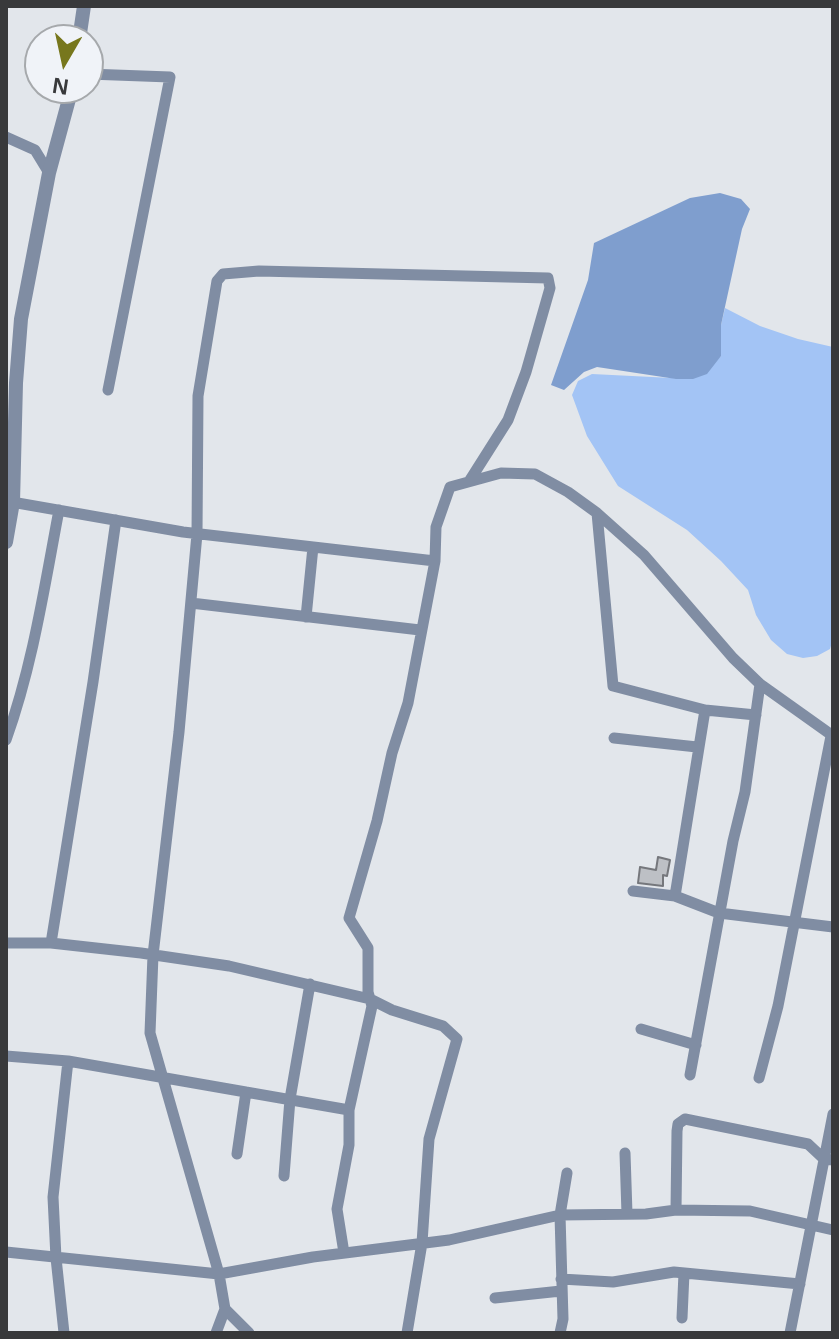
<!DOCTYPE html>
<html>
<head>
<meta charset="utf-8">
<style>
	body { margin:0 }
	#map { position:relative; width:839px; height:1339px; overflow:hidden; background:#e2e6eb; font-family:Helvetica,sans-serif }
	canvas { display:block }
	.frame { position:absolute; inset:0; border:8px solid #38393b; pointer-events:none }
	.north { position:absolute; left:24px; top:24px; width:80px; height:80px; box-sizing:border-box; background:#f0f3f8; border:2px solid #a6a9ac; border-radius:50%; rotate:189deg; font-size:22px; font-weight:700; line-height:32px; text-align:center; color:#38393b }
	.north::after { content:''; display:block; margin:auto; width:28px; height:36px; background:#77771d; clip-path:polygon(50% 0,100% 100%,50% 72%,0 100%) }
</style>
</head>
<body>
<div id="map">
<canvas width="839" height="1339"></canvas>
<div class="frame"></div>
<div class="north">N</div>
</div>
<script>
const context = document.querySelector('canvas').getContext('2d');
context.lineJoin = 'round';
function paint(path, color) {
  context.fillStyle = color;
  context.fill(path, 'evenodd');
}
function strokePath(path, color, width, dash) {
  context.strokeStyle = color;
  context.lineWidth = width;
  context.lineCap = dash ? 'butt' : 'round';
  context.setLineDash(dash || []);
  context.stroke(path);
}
const green = new Path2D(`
	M725 308 760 326 798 339 833 347V639L830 649 817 656 803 658 787 654 771 640 756 615 748 590 721 561 687 530 618 486 587 436 572 395 578 381 592 374 692 379 721 356V325Z`);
const water = new Path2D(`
	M720 193 741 199 750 209 742 229 721 325V356L707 374 693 379H676L597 367 584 372 564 390 551 385 588 280 594 243 690 198Z`);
const building = new Path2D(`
	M658 857 670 860 667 876 663 875V886L638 883 640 867 656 870Z`);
const minor = new Path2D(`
	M88 74 170 77 108 390
	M6 137 35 150 49 173
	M6 501 183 532 435 561
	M597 513 613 686 705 710 756 715
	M191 603 420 630
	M306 617 313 547
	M614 738 697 747
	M6 740C33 664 44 589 59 510
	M633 891 675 896 719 913 833 927
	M675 896 705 710
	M6 943H51L141 953 229 966 370 999 392 1010 443 1026 457 1039 429 1139 422 1243 407 1333
	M51 943 93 682 116 520
	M641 1029 696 1045
	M6 1056 68 1061 349 1110
	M690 1075 733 841 745 792 760 684
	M759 1078 778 1006 831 736
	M625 1153 627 1214
	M237 1154 246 1092
	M284 1176 290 1099 310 984
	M676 1210 677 1131 678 1124 685 1119 808 1144 824 1159 833 1160
	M6 1252 219 1274 313 1257 449 1240 560 1215 646 1214 676 1210 750 1211 833 1230
	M344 1253 337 1209 349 1145V1110L372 1006 368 992V948L349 918 377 821 392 753 408 703 435 561 436 527 450 487 501 473 535 474 568 492 597 513 644 555 733 658 760 684 833 736
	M561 1279 613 1282 674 1272 800 1284
	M495 1298 561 1291
	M682 1318 684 1273
	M64 1333 56 1258 53 1197 68 1061
	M216 1333 225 1309
	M249 1333 225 1309 219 1274 150 1033 153 955 179 732 197 534 198 396 217 281 223 274 259 271 548 278 550 288 526 372 508 420 470 480
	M560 1333 563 1319 560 1215 567 1173
	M790 1333 833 1114`);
const tertiary = new Path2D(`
	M79 40 84 6
	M6 542 13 502 16 383 21 319 49 173 72 88`);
paint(green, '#a3c4f5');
paint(water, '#7f9ece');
paint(building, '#bdc0c5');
strokePath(building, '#75777c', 2);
strokePath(minor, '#808da3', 11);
strokePath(tertiary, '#808da3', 14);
</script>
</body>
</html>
